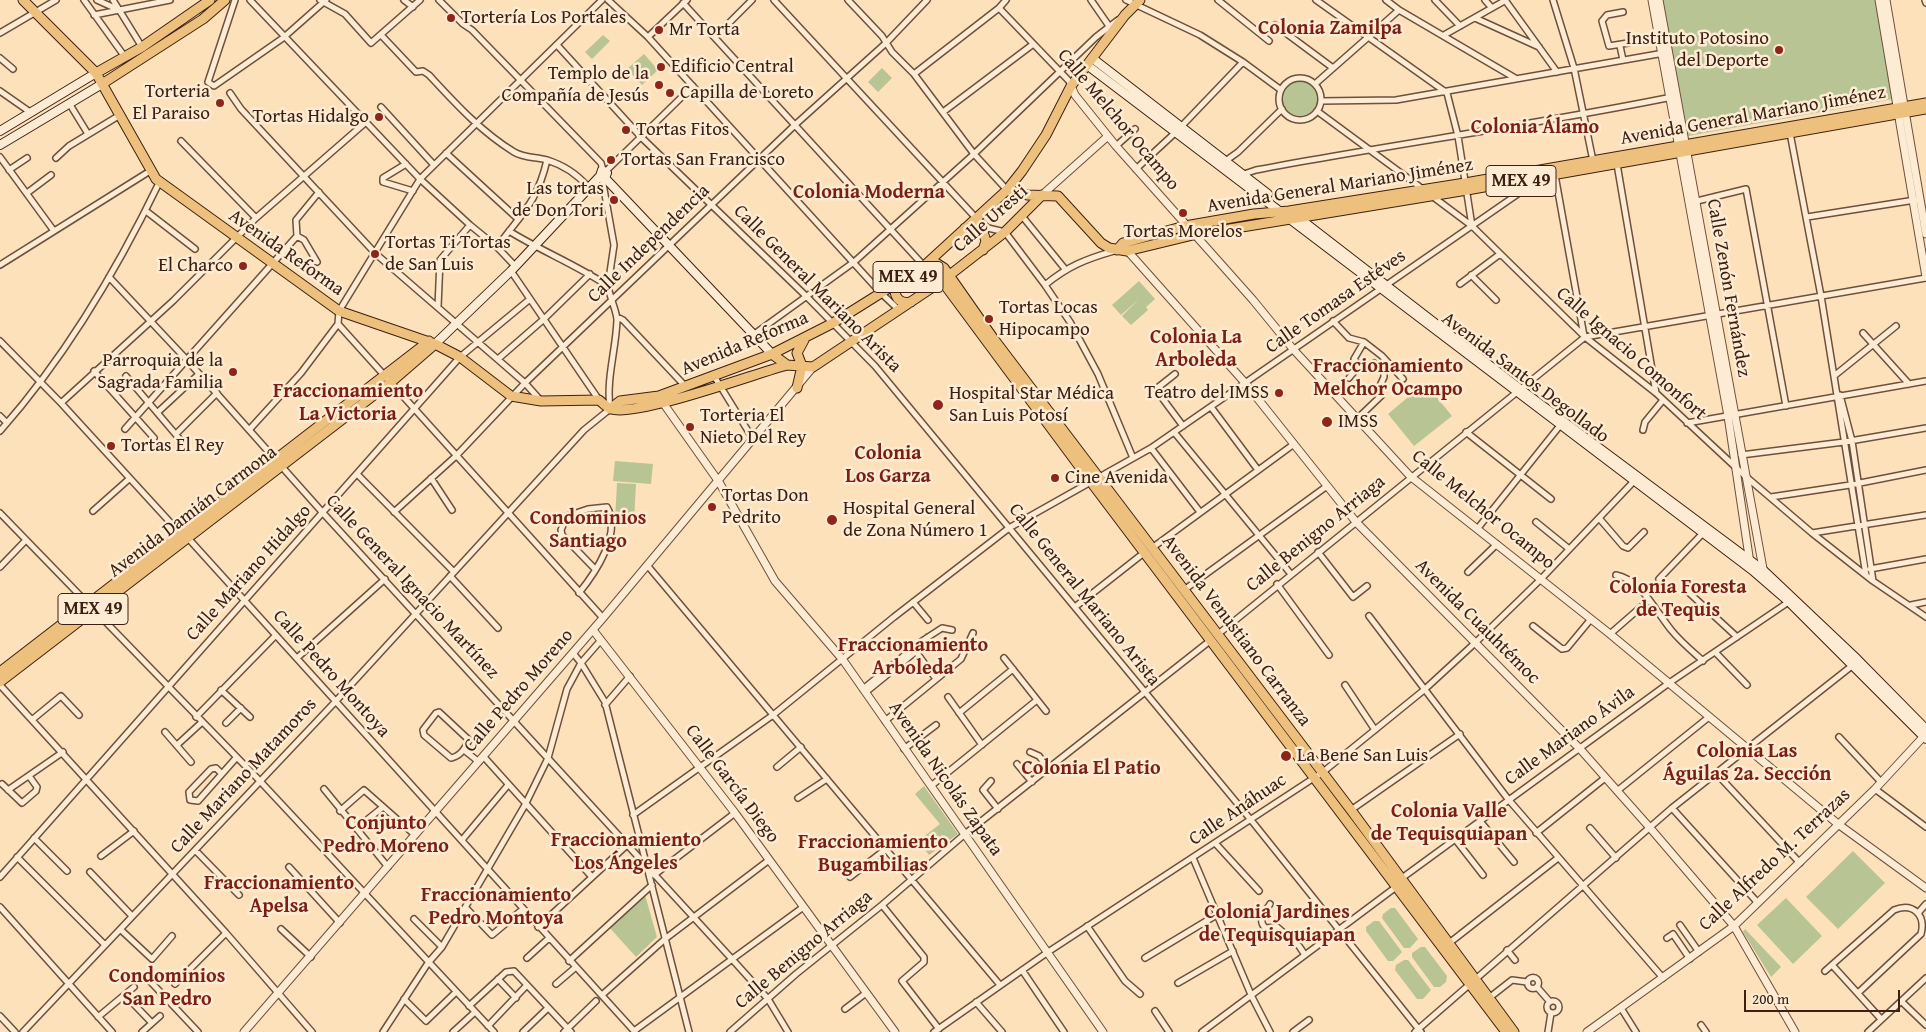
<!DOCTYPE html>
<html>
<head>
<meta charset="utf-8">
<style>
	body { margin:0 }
	#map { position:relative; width:1926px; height:1032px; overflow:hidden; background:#fce1bb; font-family:"Gentium Book Plus",serif }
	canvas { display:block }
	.scale { position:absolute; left:1744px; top:990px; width:156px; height:22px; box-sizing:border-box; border:2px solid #3d2013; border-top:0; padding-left:6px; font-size:15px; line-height:18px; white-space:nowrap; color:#3d2013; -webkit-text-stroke:4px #fdecd3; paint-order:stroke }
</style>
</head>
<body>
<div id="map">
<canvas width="1926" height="1032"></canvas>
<div class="scale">200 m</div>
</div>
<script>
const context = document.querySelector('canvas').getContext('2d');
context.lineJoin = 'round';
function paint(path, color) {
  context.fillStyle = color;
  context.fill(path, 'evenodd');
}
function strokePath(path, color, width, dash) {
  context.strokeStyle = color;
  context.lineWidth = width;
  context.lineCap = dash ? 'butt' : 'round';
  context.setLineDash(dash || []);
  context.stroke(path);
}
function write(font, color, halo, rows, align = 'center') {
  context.font = font + ' "Gentium Book Plus",serif';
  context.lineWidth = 5;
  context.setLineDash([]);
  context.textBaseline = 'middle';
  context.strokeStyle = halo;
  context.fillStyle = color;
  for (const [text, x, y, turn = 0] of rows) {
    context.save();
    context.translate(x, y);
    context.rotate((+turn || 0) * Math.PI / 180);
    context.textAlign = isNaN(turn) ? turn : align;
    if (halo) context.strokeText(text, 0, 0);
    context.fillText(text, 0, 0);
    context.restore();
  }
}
const green = new Path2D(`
	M1663 0H1877L1893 99 1688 136Z
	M603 35 610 41 592 59 585 52Z
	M644 54 658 70 642 85 627 69Z
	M882 68 892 78 878 92 868 82Z
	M1282 98a18 18 0 1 1 36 0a18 18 0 1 1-36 0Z
	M1139 281 1155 299 1146 307 1148 310 1131 325 1122 316 1139 299 1121 315 1112 305Z
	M1425 383 1452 416 1414 446 1388 414Z
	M615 461 653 464 651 484 613 481Z
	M617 483 636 484 634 521 615 520Z
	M924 786 958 834 929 855 918 841 940 824 915 794Z
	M1853 851 1885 883 1838 929 1806 897Z
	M645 895 657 937 636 957 609 927Z
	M1786 898 1822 936 1793 964 1757 925Z
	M1391 908H1395L1418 939 1410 948H1404L1382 918 1383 914Z
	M1374 921H1379L1402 952 1393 961H1388L1366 931V927Z
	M1745 929 1781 967 1771 977 1743 932Z
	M1421 947H1425L1447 976 1446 982 1440 987H1434L1412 957V953Z
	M1404 960H1408L1431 990 1423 999H1417L1395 970 1396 965Z`);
const minor = new Path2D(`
	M84 0 125 57
	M97 0 119 10
	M113 0 142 47
	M235 0 208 82 214 86 283 38 326 0
	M250 0 420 179 470 225 497 247 515 266
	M320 0 345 14 371 43 420 0
	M404 0 413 7
	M439 0 463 24 472 30 601 163 603 170
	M608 0 648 37 881 293 899 310
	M774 0 976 218 988 228 1005 232 1045 285 1070 322 1098 374 1133 458
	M848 0 882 36 892 52 914 74 974 154 1007 190
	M1091 0 1109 26
	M1126 0 1200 35 1243 62 1281 90
	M1218 0 1269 41
	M1316 0 1447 93 1458 136 1472 226
	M1386 0 1399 10 1515 78
	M1435 0 1460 26
	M1485 0 1492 8
	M1505 0 1557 72
	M1553 0 1574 68 1593 161
	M1925 0 1926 3
	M683 3 924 266
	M999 8 1069 81 1071 86
	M1623 12 1607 15 1602 21 1609 46 1628 43
	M94 15 170 0
	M1475 18 1539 47
	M1275 25 1333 68
	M0 33 56 0
	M1444 35 1506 0
	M382 36 416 72 423 71 429 75C455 103 480 131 514 152 524 158 536 157 547 160 563 165 578 175 588 187
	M648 37 687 0
	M715 37 752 0
	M557 45 641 137 807 297 875 366 1251 820 1421 1032
	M1620 46 1623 60
	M0 58 13 69
	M914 74 999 8 1006 0
	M1279 99a21 21 0 1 1 42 0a21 21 0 1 1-42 0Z
	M1315 84 1399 10
	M0 91 30 112
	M230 93 241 109 376 254 525 383 541 401
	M1321 101 1396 100 1664 53
	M69 103 88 134
	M381 107 434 165
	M1317 111 1424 190
	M943 112 1032 45
	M1790 133 1821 296 1866 575
	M181 141 256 218
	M1116 146 1135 129
	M446 153 518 219
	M0 157 54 231
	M56 158 69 146 120 115
	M1224 162 1238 152 1282 109
	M406 164 383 178V182L413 191
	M1617 164 1656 393
	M1136 169 1176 132 1243 62
	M9 170 27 158
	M606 171 693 86
	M1241 175 1256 170C1394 144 1534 125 1672 97
	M1555 175 1584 336
	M602 178 614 245 608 286
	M27 193 51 175
	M1432 196 1472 226 1585 337 1656 393 1744 475 1812 533 1873 581 1926 617
	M1693 202 1746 189 1786 406
	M146 211 195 249
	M1022 216 1065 269
	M1807 217 1915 200
	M297 236 304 240 317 262
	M497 247C522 213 537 203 547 160
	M0 265 150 171
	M511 271 599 400
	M1471 275 1496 300
	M109 277 186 359 323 513 731 958 768 999 788 1032
	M1460 284 1500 254
	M1045 285C1068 266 1086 259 1114 251
	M438 307 440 260 470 225
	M617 317 623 320 686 387
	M1333 321 1349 338 1364 342 1382 356 1403 379
	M338 324 603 618
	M1863 333 1909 384
	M753 335 854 262 974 154 1096 37 1118 20
	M0 341 61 403 179 532 187 537 635 1032
	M498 359 544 319 590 274
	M94 371 154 438
	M1175 374 1156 389 1157 391 1183 426
	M126 376 183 443
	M714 376 753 439
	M1834 376 1896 326
	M1349 378 1359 366 1354 359 1364 342
	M1840 395 1852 441 1873 581
	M61 403 173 301 256 218 366 122
	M1211 407 1258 470
	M158 412 199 374
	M0 416 7 423
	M1359 417 1382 395 1379 388 1384 377V372L1374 363
	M1687 423 1926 381
	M125 429 297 236 296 220 319 192
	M249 430 301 373 338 324 339 311 420 179 602 0
	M1643 430 1645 422 1663 400
	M0 431C65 358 117 270 160 181
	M1174 432 1290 573
	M1466 432 1551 499
	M176 434 217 393
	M1151 448 1200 512
	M1741 455 1844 442 1926 428
	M357 474 454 572
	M431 478 452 510
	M1771 497 1850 485 1926 470
	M93 511 129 479
	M394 512 456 456 525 383 796 124 886 43 927 0
	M0 513 259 780 494 1032
	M1599 518 1623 546 1628 548 1644 532
	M1536 522 1568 548
	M1478 528 1562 423
	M1812 533 1926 515
	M1152 548 1294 444
	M1318 552 1353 597 1367 586
	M647 565 1000 985
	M0 567 26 540
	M1870 569 1926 559
	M1468 572 1497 544
	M1616 575C1642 580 1656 612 1672 631 1681 642 1693 652 1703 661
	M450 576 498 628
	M1659 579 1705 531
	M1277 584 1329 655
	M1685 589 1737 637
	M1184 590 1327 486
	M579 593C596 572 622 533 607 507L588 509 567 516 561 530 562 535 595 569
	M913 602 928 620
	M1911 605 1926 602
	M1075 607 1145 552
	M1369 616 1508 799 1663 978
	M1533 626 1562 649 1567 648 1591 619
	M1610 634 1649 600
	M1217 635 1585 337 1926 278
	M914 649 936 679
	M573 653 581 663 605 702 689 1032
	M1716 653 1747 685
	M297 658 385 579
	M1004 658 1046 711
	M0 685 226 933 312 1032
	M1345 685 1375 730
	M863 689 922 641 942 628 952 630
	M221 690 250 717
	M866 692 925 644 928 637
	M948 697 982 745
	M605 705 630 676
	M439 712 469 740C465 748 461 756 451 758L424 735 423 730 436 713Z
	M959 713 1013 669
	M196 717 275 636
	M33 719 61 696 79 715
	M885 721 961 659 973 633
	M226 723 241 708
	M165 732 191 762
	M1839 737 1881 782
	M177 745 201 723
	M904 749 936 725
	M464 750 479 762
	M1030 752 1039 756 1049 769
	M484 757 592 877
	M1017 764 1032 782
	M777 767 801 747
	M221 773 216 768 211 769 189 792 190 800 198 801 236 758
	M1716 773 1800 863
	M991 781 983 790 998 809
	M2 784 22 803 36 791 37 787 29 776
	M931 786 1037 700
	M324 789 388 867
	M1875 789 1926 827
	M8 790 63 752
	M1617 791 1709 717
	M798 798 827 779
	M1672 808 1758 903
	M1351 810 1460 734
	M340 811 364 790 415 835
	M633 815 773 715 894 617 1009 528 1151 448 1538 180
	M368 819 383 807
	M1480 821 1514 862
	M1590 828 1616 858
	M1536 833 1605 778
	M34 838 67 871
	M1455 839 1483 875
	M462 840 508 785
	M1216 844 1259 891
	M195 850 239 895
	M101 856 134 831
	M17 857 105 945
	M1193 858 1252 997 1270 1032
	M289 867 340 923
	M90 872 132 916
	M654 875 735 813
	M0 877 460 357 530 299
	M850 877 886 849
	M1270 904C1265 912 1257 919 1265 928L1277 927 1299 946 1305 955
	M882 905 924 957V962L902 981 939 1029
	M0 907 112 1032
	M466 908 492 935 523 909
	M1919 912 1926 904
	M414 919 442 947
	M1680 925 1699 952
	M1087 926 1125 981 1140 994
	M538 927 627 845
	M281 929 311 957
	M121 930 152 959 172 936
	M1667 938 1673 934 1690 959
	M1448 944 1558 858
	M1507 950 1515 960
	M527 958 549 938
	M1145 958 1218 914
	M569 961 652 885
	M1833 966 1881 1019
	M1022 970 1064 1032
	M1825 971 1894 910C1913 902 1926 915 1921 934L1858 993
	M1527.5 983a5.5 5.5 0 1 1 11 0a5.5 5.5 0 1 1-11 0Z
	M148 979 198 1032
	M498 979 516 998
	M1178 983 1233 951
	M175 984 226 933
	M556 984 576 967
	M1537 987 1550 1002
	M125 995 152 1023
	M602 995 665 939 769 860
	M1489 998 1512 980 1527 982
	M404 999 426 1021 456 992
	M1547 1007a6 6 0 1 1 12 0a6 6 0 1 1-12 0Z
	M1901 1001 1926 1025
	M976 1002 1002 1032
	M469 1006 506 972 514 971 571 1032
	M1621 1008 1636 1032
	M845 1009 866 993
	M1155 1011 1169 1032
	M0 1016 15 1032
	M98 1017 134 987
	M1701 1025 1706 1032
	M488 1026 527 985
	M634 1031 802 908
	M23 1032 336 701 584 430 610 409C606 378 616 350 617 320 617 312 609 295 608 286 577 265 541 251 509 231
	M142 1032 160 1016
	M383 1032 428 963 442 947 525 805 548 758 567 689 581 663 601 640
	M453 1032 475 1012
	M523 1032 548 1008
	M564 1032 596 1001
	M730 1032 796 974 882 905 965 834 1211 640
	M934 1032 1048 952 1323 772 1424 690 1475 643 1541 579 1636 479
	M1202 1032 1396 887 1402 878 1669 683 1790 601
	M1293 1032 1309 1020
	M1415 1032 1672 808 1853 665
	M1548 1032 1551 1013
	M1868 1032 1926 978`);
const tertiary = new Path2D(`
	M1652 0 1728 416 1750 563
	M1659 0 1764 574
	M1879 0 1926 277
	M1886 0 1926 234
	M1071 86 1075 95 1116 146 1253 300 1293 349 1410 476 1610 634 1838 824 1926 888
	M1042 195 1108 136
	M1125 248 1246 384 1356 522 1581 750 1651 829 1734 926 1795 1032
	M661 400 719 482 775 581 843 660 1103 1032
	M593 630 735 813 895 1032
	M244 1032 603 618 813 367
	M1587 1032 1734 926 1875 789 1926 734`);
const secondary = new Path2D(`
	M1092 58 1268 194
	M1087 65 1752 570 1789 602 1926 739
	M0 131 96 73
	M0 145 102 84
	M605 178 607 173 602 170 600 176 605 178 772 354
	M1295 215 1524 392 1763 570 1857 659 1926 729
	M435 344 511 271 600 176`);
const primary = new Path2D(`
	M23 0 96 73 156 179 339 311 435 344 460 357 511 396 541 401 599 400C603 403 607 408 611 409 637 417 754 374 787 365
	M96 73 142 47 210 0
	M102 84 203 19 225 0
	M1007 190 1027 195 1058 196 1101 243 1109 248 1127 251 1193 235 1467 190 1926 109
	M965 228 974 227 983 232 986 241 983 250
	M1117 250 1123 243 1185 226 1254 214 1289 211 1465 183 1926 103
	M924 266 936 263 944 268 993 338 1351 810 1514 1032
	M942 281 1091 482 1506 1032
	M899 283 895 289C895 299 901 304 911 302
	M772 354 787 365 813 367 942 281 1005 232 1042 195
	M797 388 802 366 797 353 804 340
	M610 409 620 401 659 396 772 354 833 323 924 266 1007 190 1022 171 1046 135 1071 86 1125 15 1140 0
	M0 672 429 341
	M0 682 391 382 435 344`);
const markers = [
	[451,18,5,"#8f2418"],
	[659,30,5,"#8f2418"],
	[1779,50,5,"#8f2418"],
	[661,67,5,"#8f2418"],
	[659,85,5,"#8f2418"],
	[670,93,5,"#8f2418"],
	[220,103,5,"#8f2418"],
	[379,117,5,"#8f2418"],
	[626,130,5,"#8f2418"],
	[611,160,5,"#8f2418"],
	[614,200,5,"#8f2418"],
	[1183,213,5,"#8f2418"],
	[375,254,5,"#8f2418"],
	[243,266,5,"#8f2418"],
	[989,319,5,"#8f2418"],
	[233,372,5,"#8f2418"],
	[1279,393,5,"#8f2418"],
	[938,405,6,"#8f2418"],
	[1327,422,6,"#8f2418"],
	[690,427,5,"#8f2418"],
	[111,446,5,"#8f2418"],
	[1055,478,5,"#8f2418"],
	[712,507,5,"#8f2418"],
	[832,520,6,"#8f2418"],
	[1286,756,6,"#8f2418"]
];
const shields = [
	[1521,181,70],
	[908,277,70],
	[93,609,70]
];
const shieldNames = [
	["MEX 49",1521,181],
	["MEX 49",908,277],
	["MEX 49",93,609]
];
const poiNames = [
	["Tortería Los Portales",461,18],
	["Mr Torta",669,30],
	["Instituto Potosino",1769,39,"right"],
	["del Deporte",1769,61,"right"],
	["Edificio Central",671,67],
	["Templo de la",649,74,"right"],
	["Compañía de Jesús",649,96,"right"],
	["Torteria",210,92,"right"],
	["El Paraiso",210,114,"right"],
	["Capilla de Loreto",680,93],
	["Tortas Hidalgo",369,117,"right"],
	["Tortas Fitos",636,130],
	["Tortas San Francisco",621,160],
	["Las tortas",604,189,"right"],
	["de Don Tori",604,211,"right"],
	["Tortas Morelos",1183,232,"center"],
	["Tortas Ti Tortas",385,243],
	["de San Luis",385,265],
	["El Charco",233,266,"right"],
	["Tortas Locas",999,308],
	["Hipocampo",999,330],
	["Parroquia de la",223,361,"right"],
	["Sagrada Familia",223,383,"right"],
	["Teatro del IMSS",1269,393,"right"],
	["Hospital Star Médica",949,394],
	["San Luis Potosí",949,416],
	["Torteria El",700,416],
	["Nieto Del Rey",700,438],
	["IMSS",1338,422],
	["Tortas El Rey",121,446],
	["Cine Avenida",1065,478],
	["Tortas Don",722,496],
	["Pedrito",722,518],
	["Hospital General",843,509],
	["de Zona Número 1",843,531],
	["La Bene San Luis",1297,756]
];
const streetNames = [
	["Avenida General Mariano Jiménez",1753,116,-10],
	["Calle Melchor Ocampo",1118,120,50],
	["Avenida General Mariano Jiménez",1340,186,-9],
	["Calle Uresti",991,219,-41],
	["Calle Independencia",649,244,-44],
	["Avenida Reforma",286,253,35],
	["Calle Zenón Fernández",1728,288,80],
	["Calle General Mariano Arista",817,289,45],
	["Calle Tomasa Estéves",1336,302,-35],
	["Avenida Reforma",745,344,-23],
	["Calle Ignacio Comonfort",1631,354,41],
	["Avenida Santos Degollado",1525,378,37],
	["Calle Melchor Ocampo",1483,510,39],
	["Avenida Damián Carmona",193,512,-37],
	["Calle Benigno Arriaga",1316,534,-39],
	["Calle Mariano Hidalgo",249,573,-48],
	["Calle General Ignacio Martínez",412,587,47],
	["Calle General Mariano Arista",1084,595,51],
	["Avenida Cuauhtémoc",1477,622,45],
	["Avenida Venustiano Carranza",1236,631,53],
	["Calle Pedro Montoya",331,674,48],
	["Calle Pedro Moreno",519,691,-49],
	["Calle Mariano Ávila",1570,736,-36],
	["Calle Mariano Matamoros",244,776,-47],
	["Avenida Nicolás Zapata",945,779,55],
	["Calle García Diego",732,784,53],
	["Calle Anáhuac",1238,810,-34],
	["Calle Alfredo M. Terrazas",1775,860,-43],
	["Calle Benigno Arriaga",804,950,-40]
];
const neighbourhoodNames = [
	["Colonia Zamilpa",1330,29],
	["Colonia Álamo",1535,128],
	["Colonia Moderna",869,193],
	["Colonia La",1196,338],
	["Arboleda",1196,361],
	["Fraccionamiento",1388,367],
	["Melchor Ocampo",1388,390],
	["Fraccionamiento",348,392],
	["La Victoria",348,415],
	["Colonia",888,454],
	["Los Garza",888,477],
	["Condominios",588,519],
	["Santiago",588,542],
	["Colonia Foresta",1678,588],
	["de Tequis",1678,611],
	["Fraccionamiento",913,646],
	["Arboleda",913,669],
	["Colonia Las",1747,752],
	["Águilas 2a. Sección",1747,775],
	["Colonia El Patio",1091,769],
	["Colonia Valle",1449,812],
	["de Tequisquiapan",1449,835],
	["Conjunto",386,824],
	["Pedro Moreno",386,847],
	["Fraccionamiento",626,841],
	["Los Ángeles",626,864],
	["Fraccionamiento",873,843],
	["Bugambilias",873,866],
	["Fraccionamiento",279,884],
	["Apelsa",279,907],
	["Fraccionamiento",496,896],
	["Pedro Montoya",496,919],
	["Colonia Jardines",1277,913],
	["de Tequisquiapan",1277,936],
	["Condominios",167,977],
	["San Pedro",167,1000]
];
paint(green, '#b9c494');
strokePath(minor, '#6d503d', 8);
strokePath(tertiary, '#6d503d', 9);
strokePath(secondary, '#3d2013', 10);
strokePath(primary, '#3d2013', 11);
strokePath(minor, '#fdecd3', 5);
strokePath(tertiary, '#fdecd3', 7);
strokePath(secondary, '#fdecd3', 8);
strokePath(primary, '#eec07e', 9);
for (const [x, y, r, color] of markers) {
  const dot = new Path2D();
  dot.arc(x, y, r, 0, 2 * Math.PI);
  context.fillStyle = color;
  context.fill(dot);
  strokePath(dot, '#fdecd3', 2);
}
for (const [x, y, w] of shields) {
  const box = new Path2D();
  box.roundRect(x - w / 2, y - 15.5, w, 31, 4);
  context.fillStyle = '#fdecd3';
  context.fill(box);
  strokePath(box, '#3d2013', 1);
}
write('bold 18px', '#3d2013', null, shieldNames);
write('19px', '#3d2013', '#fdecd3', poiNames, 'left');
write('19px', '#3d2013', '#fdecd3', streetNames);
write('bold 20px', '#7a1f14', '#fdecd3', neighbourhoodNames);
</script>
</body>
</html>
